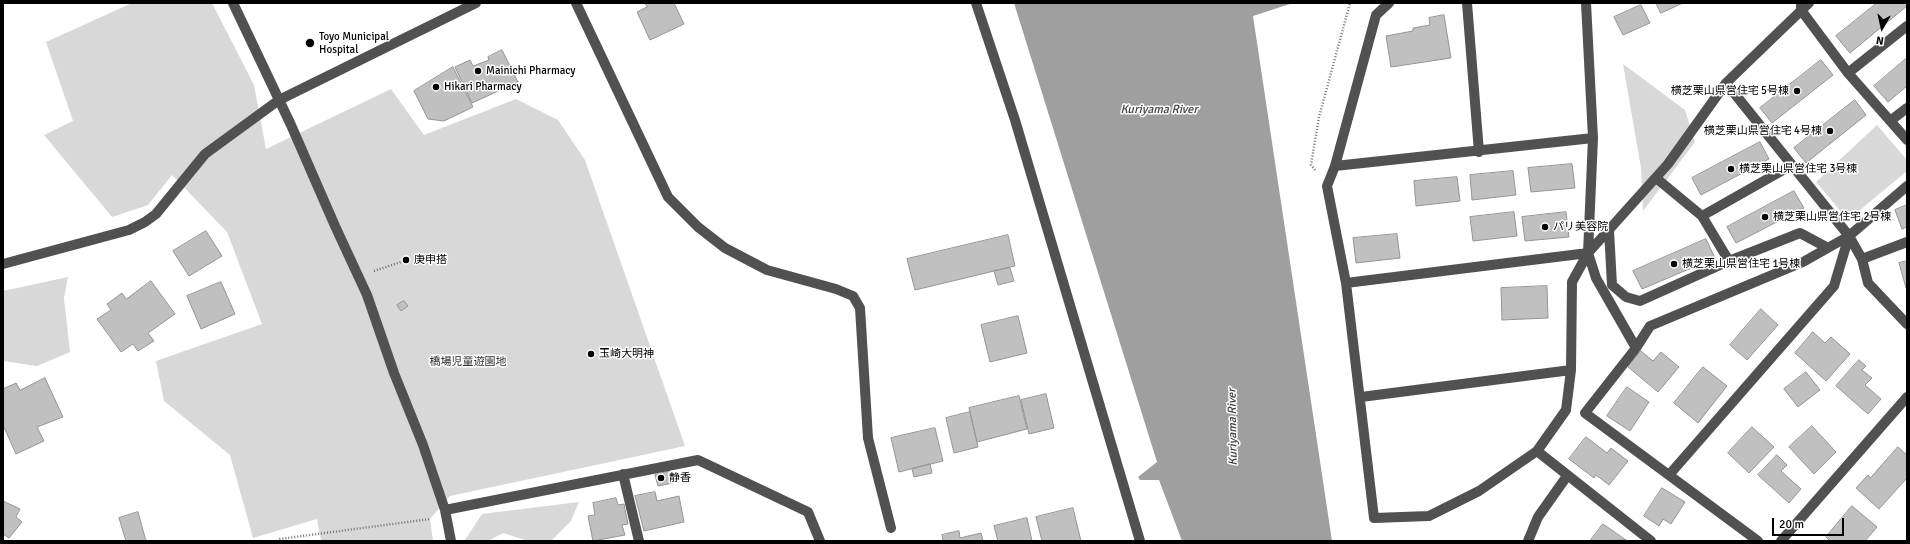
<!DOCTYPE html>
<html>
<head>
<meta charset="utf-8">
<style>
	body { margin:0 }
	#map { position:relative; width:1910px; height:544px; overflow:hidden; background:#fff; font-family:Signika,sans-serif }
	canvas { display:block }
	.frame { position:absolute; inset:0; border:4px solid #000; pointer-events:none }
	.north { position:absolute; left:1862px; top:8px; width:40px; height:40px; -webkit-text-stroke:3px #fff; paint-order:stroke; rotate:189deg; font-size:11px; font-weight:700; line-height:16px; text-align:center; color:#000 }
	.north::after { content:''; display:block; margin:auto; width:14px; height:18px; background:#000; clip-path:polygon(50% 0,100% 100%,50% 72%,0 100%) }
	.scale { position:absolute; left:1772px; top:518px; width:72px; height:18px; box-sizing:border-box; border:2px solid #000; border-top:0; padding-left:5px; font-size:12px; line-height:14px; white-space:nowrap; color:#000; -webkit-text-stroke:3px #fff; paint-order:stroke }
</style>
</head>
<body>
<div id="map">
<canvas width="1910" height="544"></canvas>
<div class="frame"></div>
<div class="north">N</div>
<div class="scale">20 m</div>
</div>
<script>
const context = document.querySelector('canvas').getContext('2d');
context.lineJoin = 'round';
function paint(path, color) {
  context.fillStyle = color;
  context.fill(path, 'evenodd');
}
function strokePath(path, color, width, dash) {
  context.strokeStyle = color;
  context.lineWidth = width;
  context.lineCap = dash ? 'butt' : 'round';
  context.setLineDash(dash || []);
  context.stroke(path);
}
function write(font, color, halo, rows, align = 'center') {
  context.font = font + ' Signika,"Noto Sans JP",sans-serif';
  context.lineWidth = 3;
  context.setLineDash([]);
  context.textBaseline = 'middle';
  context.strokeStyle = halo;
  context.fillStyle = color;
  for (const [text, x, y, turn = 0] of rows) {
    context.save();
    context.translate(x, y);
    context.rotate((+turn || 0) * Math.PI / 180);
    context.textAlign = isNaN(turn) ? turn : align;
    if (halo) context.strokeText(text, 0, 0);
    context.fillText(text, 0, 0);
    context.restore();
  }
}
const green = new Path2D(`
	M132 3H212L254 85 266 149 391 89 424 135 516 99 558 120 585 160 685 446 450 496 430 519 433 541H321L317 519 253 538 230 455 164 401 156 361 262 324 227 232 172 175 148 205 112 217 44 135 73 121 46 42Z
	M1623 64 1685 110 1695 142 1643 211 1641 168Z
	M1877 125 1907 160V171L1848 220 1816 182Z
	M68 277 64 298 70 352 37 366 3 361V291Z
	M579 502 571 521 551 541H528L503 533 488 541 465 540 482 514Z`);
const water = new Path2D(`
	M1014 3H1293L1253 16 1332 541H1182L1159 480H1140L1138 477 1157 462Z`);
const building = new Path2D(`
	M645 3H674L684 24 650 40 637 12 647 7Z
	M1656 3H1683L1661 13Z
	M1877 3H1907V6L1850 53 1836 36Z
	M1641 5 1650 23 1623 35 1614 17Z
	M1444 15 1451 58 1391 67 1386 36 1413 31V28L1430 25 1429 18Z
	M502 50 518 82 472 103 455 67 470 60 473 66 489 60 488 57Z
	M1907 58V86L1888 102 1874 86Z
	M1821 60 1833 75 1772 123 1760 108Z
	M453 67 473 107 444 121 428 119 414 91Z
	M1855 100 1866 115 1806 163 1794 148Z
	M1760 142 1769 159 1701 195 1692 178Z
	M1572 164 1575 188 1531 192 1528 168Z
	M1513 171 1516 195 1472 200 1470 175Z
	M1457 177 1460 201 1416 206 1414 181Z
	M1794 191 1804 208 1736 243 1727 227Z
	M1907 205V227L1902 229 1895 210Z
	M1514 212 1517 236 1473 241 1470 217Z
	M1566 212 1569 237 1525 241 1522 217Z
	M206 231 222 256 189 276 173 251Z
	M1397 234 1400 258 1356 263 1353 238Z
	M1008 235 1015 266 915 290 907 259Z
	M1706 239 1715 258 1642 289 1633 271Z
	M1907 261V287L1906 288 1899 263Z
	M1010 268 1014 281 998 285 994 271Z
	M151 281 175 314 148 333 154 341 138 351 133 344 121 352 97 319 111 310 107 304 122 293 126 299Z
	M221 282 235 314 201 329 187 296Z
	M1547 286 1548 318 1502 320 1501 288Z
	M404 301 408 306 401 311 397 305Z
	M1761 309 1778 325 1747 360 1730 345Z
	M1018 316 1027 353 990 362 981 325Z
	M1813 332 1825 343 1831 337 1850 354 1826 381 1795 353Z
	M1641 351 1653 361 1661 352 1679 367 1658 392 1628 367Z
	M1859 360 1866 366 1862 370 1872 378 1865 385 1881 399 1868 414 1836 386Z
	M1703 367 1727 386 1698 423 1674 403Z
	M1806 372 1820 390 1798 407 1784 389Z
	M45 378 63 417 37 427 44 441 16 454 3 425V389L16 383 20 390Z
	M1627 387 1649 402 1630 431 1607 416Z
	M1046 394 1054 428 1029 434 1021 400Z
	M1019 396 1027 429 977 442 969 408Z
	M970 412 978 447 954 453 946 418Z
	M1812 426 1836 452 1814 474 1789 447Z
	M1752 427 1774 447 1749 473 1728 453Z
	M935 428 943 461 899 472 891 438Z
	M1586 437 1607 453 1611 448 1628 461 1609 485 1596 475 1594 478 1569 459Z
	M1898 447 1907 455V478L1879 509 1856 488 1868 475 1870 478Z
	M1777 455 1787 465 1781 471 1801 489 1789 503 1758 475Z
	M930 464 932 473 914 477 912 469Z
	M671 471 673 483 658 486 655 475Z
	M1662 488 1685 502 1671 524 1663 519 1659 526 1644 516Z
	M655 492 657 501 679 496 684 522 644 531 635 496Z
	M616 498 618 505 624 504 628 524 622 525 625 535 593 541 588 516 595 515 593 503Z
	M3 501 20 509 16 517 22 522 9 538 3 534Z
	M1852 506 1877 527 1865 541H1830L1826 537Z
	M1073 508 1081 541H1042L1036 517Z
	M138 512 146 541H126L119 518Z
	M1027 518 1032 541H998L994 526Z
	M1603 524 1626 540 1590 541Z
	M959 531 960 538 981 533 983 541H943L942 535Z`);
const path = new Path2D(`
	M1315 170 1311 165 1319 117 1350 3
	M374 271 404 261
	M277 541 280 539 430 519`);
const minor = new Path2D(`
	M233 3 291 125 335 226 367 295 394 373 423 445 445 510 451 541
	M576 3 668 197 698 227 725 248 767 270 836 289 853 296 860 308 868 438 891 528
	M976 3 1015 120 1140 541
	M1389 3 1376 15 1335 166 1327 186 1346 283 1374 518 1429 516 1479 491 1537 451 1566 410 1571 370 1572 282 1588 253 1593 138 1586 3
	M1467 3 1479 152
	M1801 5V10L1848 73 1907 140
	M1848 73 1907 26
	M1726 83 1849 236 1862 259 1868 283 1907 324
	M1890 121 1907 108
	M1335 166 1593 138
	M1656 178 1702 216 1729 261
	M1702 216 1792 165
	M1609 230 1612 285 1626 297 1640 301 1729 261 1800 233 1828 248
	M1588 253 1596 278 1636 348
	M1862 259 1907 242
	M3 264 129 230 145 222 156 214 205 154 279 100 476 3
	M1346 283 1588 253 1668 164 1726 83 1809 3
	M1361 397 1571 370
	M1537 451 1651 541
	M623 474 639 541
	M1669 475 1834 286 1849 236
	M445 510 698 460 808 512 820 541
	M1528 541 1538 517 1567 476
	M1758 541 1585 413 1636 348 1650 326 1803 262 1849 236 1907 186
	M1781 541 1907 397`);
const markers = [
	[310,43,5,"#000"],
	[478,71,4,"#000"],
	[436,87,4,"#000"],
	[1797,91,4,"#000"],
	[1830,131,4,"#000"],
	[1731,169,4,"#000"],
	[1765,217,4,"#000"],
	[1545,227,4,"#000"],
	[406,260,4,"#000"],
	[1674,264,4,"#000"],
	[591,354,4,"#000"],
	[661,478,4,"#000"]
];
const poiNames = [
	["Toyo Municipal",319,37],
	["Hospital",319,50],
	["Mainichi Pharmacy",486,71],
	["Hikari Pharmacy",444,87],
	["横芝栗山県営住宅 5号棟",1789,91,"right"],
	["横芝栗山県営住宅 4号棟",1822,131,"right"],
	["横芝栗山県営住宅 3号棟",1739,169],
	["横芝栗山県営住宅 2号棟",1773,217],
	["パリ美容院",1553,227],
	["庚申搭",414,260],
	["横芝栗山県営住宅 1号棟",1682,264],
	["玉崎大明神",599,354],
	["静香",669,478]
];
const parkNames = [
	["橋場児童遊園地",468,362]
];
const waterNames = [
	["Kuriyama River",1159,110],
	["Kuriyama River",1233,427,-91]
];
paint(green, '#d8d8d8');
paint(water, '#9f9f9f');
paint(building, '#c0c0c0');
strokePath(building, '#959595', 1);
strokePath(path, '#737373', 2.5, [1, 2]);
strokePath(minor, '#515151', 10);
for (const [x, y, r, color] of markers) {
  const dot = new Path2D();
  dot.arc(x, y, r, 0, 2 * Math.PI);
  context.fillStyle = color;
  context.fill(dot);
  strokePath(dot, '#fff', 1.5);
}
write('11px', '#000', '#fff', poiNames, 'left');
write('11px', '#2f2f2f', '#fff', parkNames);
write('italic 12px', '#404040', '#fff', waterNames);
</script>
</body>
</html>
